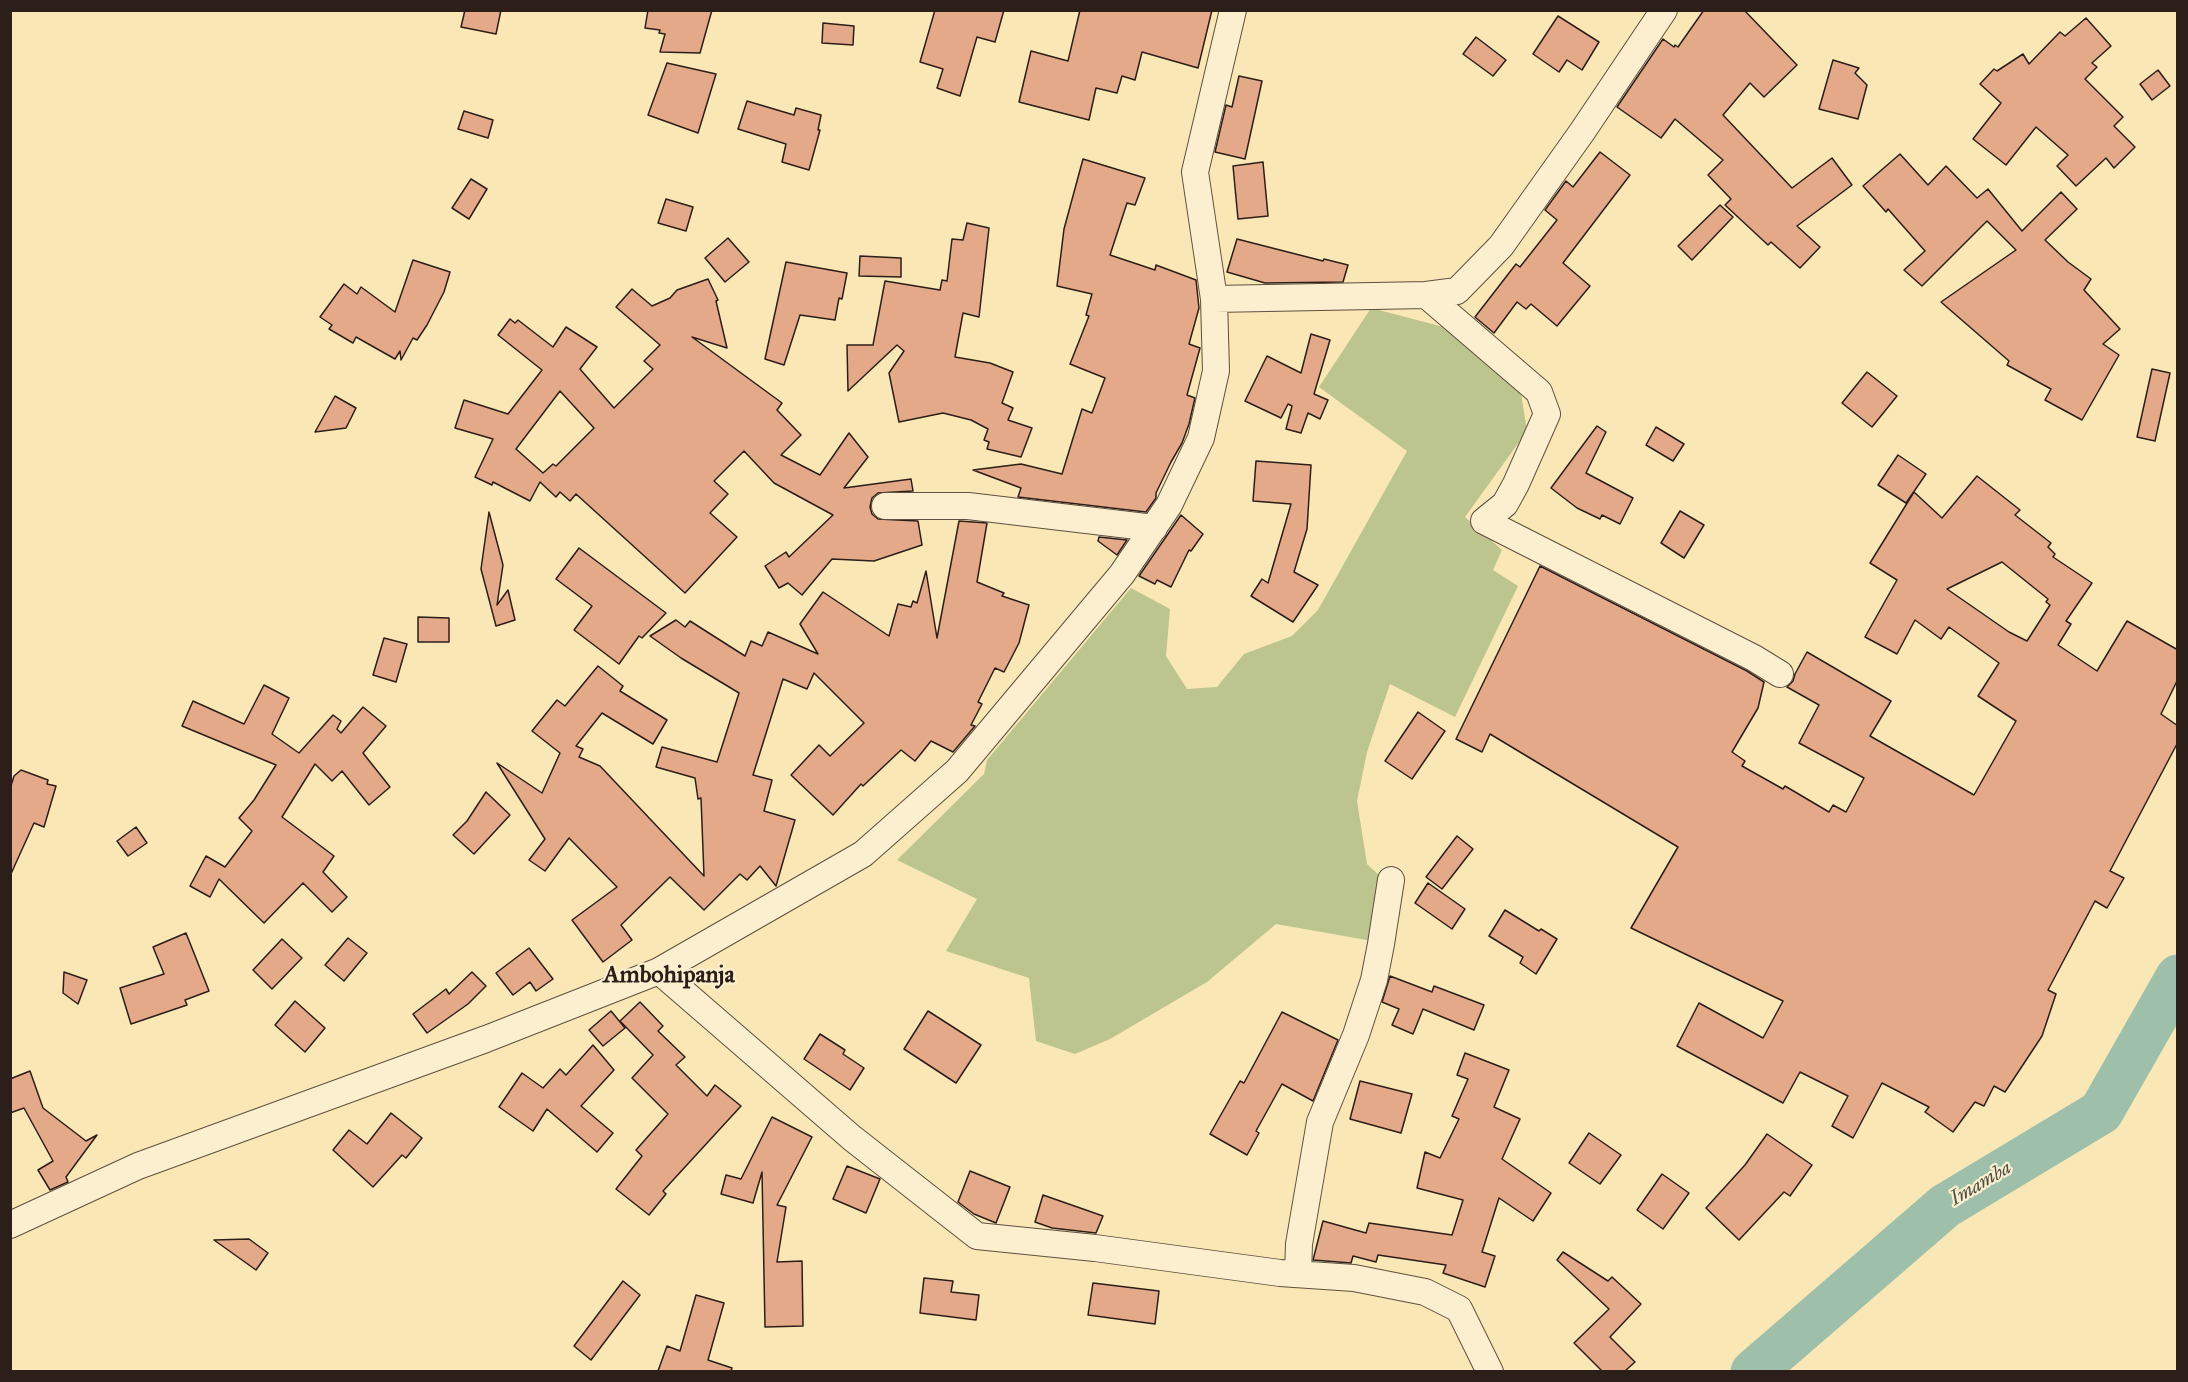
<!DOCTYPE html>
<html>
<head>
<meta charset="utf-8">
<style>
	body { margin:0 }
	#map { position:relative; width:2188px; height:1382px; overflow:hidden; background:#f9e7b5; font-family:"IM FELL Great Primer",serif }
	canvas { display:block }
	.frame { position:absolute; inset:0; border:12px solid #2c1e18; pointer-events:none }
</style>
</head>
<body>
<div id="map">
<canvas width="2188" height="1382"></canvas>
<div class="frame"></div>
</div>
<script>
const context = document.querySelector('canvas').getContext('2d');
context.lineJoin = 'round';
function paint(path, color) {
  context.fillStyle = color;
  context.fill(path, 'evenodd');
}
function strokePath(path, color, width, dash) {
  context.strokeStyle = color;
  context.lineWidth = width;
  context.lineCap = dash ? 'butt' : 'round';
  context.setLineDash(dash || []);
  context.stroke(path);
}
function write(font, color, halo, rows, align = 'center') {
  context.font = font + ' "IM FELL Great Primer",serif';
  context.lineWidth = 4.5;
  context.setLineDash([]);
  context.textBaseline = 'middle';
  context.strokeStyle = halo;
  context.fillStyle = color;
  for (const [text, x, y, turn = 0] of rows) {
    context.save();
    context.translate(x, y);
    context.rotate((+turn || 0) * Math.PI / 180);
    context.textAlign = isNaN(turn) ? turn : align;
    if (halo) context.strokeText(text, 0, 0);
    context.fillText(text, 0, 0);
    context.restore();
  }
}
const green = new Path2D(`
	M1371 308 1455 330 1520 387 1527 431 1465 517 1502 550 1493 570 1518 586 1455 717 1390 684 1367 752 1357 801 1367 864 1383 879 1378 942 1276 924 1207 982 1110 1039 1075 1054 1036 1041 1029 978 946 951 977 899 897 860 984 774 987 760 1131 588 1170 609 1166 656 1187 689 1217 687 1244 654 1292 636 1318 610 1407 451 1319 387Z`);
const river = new Path2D(`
	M1753 1372 1945 1206 2101 1112 2178 977`);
const building = new Path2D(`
	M465 10H501L496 34 461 27Z
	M648 10H712L700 53 660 52 665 34 659 33 660 30 645 28Z
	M935 10H1004L995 42 977 37 960 96 937 88 943 69 920 62Z
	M1080 10H1212L1198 68 1142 52 1135 80 1122 76 1117 93 1096 88 1089 120 1019 102 1031 51 1068 61Z
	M1704 10H1744L1797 65 1764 97 1750 83 1723 115 1792 188 1832 158 1852 185 1797 226 1820 247 1800 268 1771 242 1768 245 1725 205 1731 199 1708 175 1723 160 1675 119 1661 138 1617 107 1663 39 1674 47 1675 45 1678 47Z
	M1558 16 1599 42 1582 70 1567 60 1559 72 1533 54Z
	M2086 18 2111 46 2092 63 2097 67 2085 79 2123 117 2114 126 2135 147 2114 168 2106 158 2076 186 2057 166 2068 155 2036 127 2006 165 1973 139 2001 103 1980 84 1994 69 1997 71 2023 54 2029 64 2060 32 2065 36Z
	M823 23 854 26 853 45 822 43Z
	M1476 37 1506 60 1493 76 1463 54Z
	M1833 60 1859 68 1855 73 1867 85 1858 119 1819 109Z
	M667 63 716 74 698 133 648 115Z
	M2158 70 2170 86 2152 100 2140 84Z
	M1239 76 1262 81 1245 159 1215 152 1226 105 1232 107Z
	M747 101 794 115 796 108 821 115 818 130H820L809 170 782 162 786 144 738 129Z
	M464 111 493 120 488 138 458 129Z
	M1600 152 1630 175 1563 263 1590 286 1557 326 1531 304 1526 309 1517 302 1494 333 1475 317 1516 264 1520 267 1557 220 1545 210 1566 181 1573 187Z
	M1900 154 1928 185 1946 166 1977 198 1988 189 2022 231 2061 192 2077 209 2045 240 2068 262 2091 279 2084 290 2120 329 2103 344 2119 355 2082 420 2045 400 2051 389 2007 365 2009 361 1941 302 2016 250 1987 221 1922 286 1904 270 1925 251 1888 209 1886 212 1863 186Z
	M1083 159 1145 178 1135 205 1127 203 1110 255 1155 270 1156 265 1196 280 1199 308 1189 344 1200 348 1187 395 1195 398 1189 424 1182 443 1171 462 1156 493V498L1146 512 1018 497 1021 488 973 470 1021 464 1062 474 1082 409 1092 413 1105 378 1070 364 1089 316 1086 315 1092 294 1057 286 1064 229Z
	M1263 162 1268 216 1238 219 1233 166Z
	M471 179 487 189 469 219 452 208Z
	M666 199 693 207 686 231 658 223Z
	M1720 205 1733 217 1692 260 1678 246Z
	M967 223 989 228 979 317 963 313 955 357 990 363 1013 372 1002 403 1013 408 1008 420 1032 428 1021 457 987 449 989 442 984 440 988 429 971 420 943 413 899 422 889 373 904 351 897 345 848 391 847 345H873L885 281 940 290 942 280 947 281 952 239 963 240Z
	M728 238 749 262 725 282 705 258Z
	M1237 239 1323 261 1324 259 1348 265 1343 282 1265 283 1227 272Z
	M860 256 901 258V277L859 276Z
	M413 260 450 272 444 292 427 325 417 340 413 338 401 360 400 351 395 359 356 337 353 343 329 329 332 325 320 317 344 284 357 294 361 287 395 312Z
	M786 262 847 273 842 299 839 298 835 320 800 315 784 365 765 359Z
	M708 279 718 300 716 301 727 348 692 337 782 403 777 410 801 435 781 455 820 475 849 433 868 457 844 488 911 479 913 491 878 493 872 498 870 507 872 514 878 519 918 521 922 545 874 561 832 559 802 595 788 583 779 588 765 566 786 552 789 557 833 515 774 483 744 451 714 481 728 494 710 513 737 537 685 593 576 494 570 501 560 492 556 497 540 482 530 501 493 482 492 485 475 477 493 439 455 428 464 400 508 414 542 370 498 335 510 319 515 323 518 320 553 347 566 327 597 347 580 369 614 408 653 369 644 361 660 345 616 307 632 289 652 306 670 298 677 290ZM560 391 594 428 556 466 553 464 543 473 516 449Z
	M1311 334 1330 340 1314 394 1328 400 1320 419 1308 413 1301 433 1286 429 1292 406 1288 404 1281 418 1245 401 1267 356 1301 373Z
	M2152 369 2170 373 2155 441 2137 437Z
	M1867 372 1897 396 1872 427 1842 403Z
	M335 396 356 408 346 428 315 432Z
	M1597 426 1606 432 1586 473 1633 498 1620 524 1602 515 1600 519 1577 508 1551 488Z
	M1656 427 1684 444 1673 461 1646 445Z
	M1898 455 1926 474 1906 503 1878 485Z
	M1256 461 1311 465 1307 529 1294 572 1318 585 1293 622 1251 596 1262 579 1268 583 1291 504 1253 501Z
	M1977 476 2020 510 2015 515 2051 543 2048 547 2055 554 2053 557 2092 583 2066 621 2071 624 2058 645 2097 671 2127 621 2178 650V679L2161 714 2178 726V742L2110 871 2124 878 2107 908 2095 901 2048 990 2056 994 2042 1036 2005 1092 1994 1086 1984 1106 1975 1102 1953 1132 1925 1112 1929 1107 1882 1083 1853 1138 1832 1126 1848 1096 1800 1072 1783 1103 1677 1046 1699 1003 1763 1038 1783 1001 1631 928 1678 847 1490 734 1482 752 1456 739 1540 566 1747 671 1764 682 1758 708 1732 752 1745 761 1742 766 1783 789 1785 786 1829 812 1833 805 1846 812 1864 778 1799 743 1819 705 1787 687 1793 681 1795 674 1807 652 1891 701 1870 736 1974 795 2016 721 1978 696 1999 663 1949 627 1941 639 1915 620 1897 654 1865 637 1897 580 1870 563 1914 492 1942 518ZM2002 562 2048 599 2046 602 2050 605 2027 641 2009 632 1947 589Z
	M1680 511 1704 525 1684 558 1661 543Z
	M489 512 503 565 497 605 508 590 515 620 496 626 481 569Z
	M1181 515 1203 534 1191 551 1189 550 1171 587 1157 580 1155 584 1139 576Z
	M959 521 987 523 977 582 1004 593 1002 596 1029 605 1019 643 1004 672 995 668 978 702 982 704 971 725 975 726 953 752 931 741 915 761 901 750 863 786 861 784 833 815 791 775 819 745 830 756 864 723 814 673 807 689 783 679 753 775 772 780 764 811 795 820 776 886 760 866 747 880 740 874 704 910 670 877 621 925 632 940 603 962 572 920 617 887 569 838 545 871 529 860 545 839 497 763 542 793 560 753 532 731 557 700 565 706 598 666 623 686 620 691 667 720 653 744 602 713 576 746 583 749 579 757 600 766 704 876 701 798 698 799 695 778 656 767 662 747 717 762 739 693 681 658 650 636 676 620 685 627 690 621 745 656 751 641 762 646 768 632 818 654 800 624 823 592 889 636 898 604 911 607 913 601 917 603 926 571 937 638Z
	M1099 537 1127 540 1117 555 1098 541Z
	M579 548 666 613 642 638 639 636 619 664 574 630 592 606 556 579Z
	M418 617 449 618V642H418Z
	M384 638 407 644 396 682 373 675Z
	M264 685 289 698 272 734 299 753 333 715 341 721 337 729 341 733 363 707 386 726 363 753 390 787 369 805 342 771 332 781 315 764 282 817 334 856 323 872 347 897 332 912 303 883 264 923 219 879 210 897 190 886 206 856 225 867 252 831 239 818 254 800 276 765 182 726 193 701 244 724Z
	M1418 712 1445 731 1412 779 1385 761Z
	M21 770 48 780 47 784 56 786 44 827 34 823 10 876V789L14 776Z
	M486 792 510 815 474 854 453 835 467 821Z
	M136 827 147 843 128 856 117 841Z
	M1457 836 1473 849 1442 889 1426 877Z
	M1428 883 1465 909 1452 929 1415 903Z
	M1505 910 1539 931 1541 929 1557 939 1536 974 1520 963 1523 957 1489 936Z
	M186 933 209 991 185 1000 187 1005 131 1024 120 988 164 974 153 947Z
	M348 938 367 953 344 981 325 965Z
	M282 939 302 958 272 989 253 970Z
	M529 948 553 979 536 991 530 982 513 995 496 973Z
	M64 972 87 980 78 1004 63 993Z
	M472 972 486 986 468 1004 427 1033 413 1014 446 989 449 994Z
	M1390 976 1432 992 1434 986 1484 1005 1474 1030 1423 1009 1413 1034 1392 1025 1399 1009 1382 1002Z
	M295 1001 325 1028 305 1052 275 1025Z
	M640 1002 663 1026 658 1031 685 1057 676 1065 707 1096 715 1085 741 1106 663 1191 666 1194 649 1215 616 1189 642 1156 636 1150 668 1114 632 1078 653 1055 620 1021Z
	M611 1011 625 1028 603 1046 589 1030Z
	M928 1011 981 1045 956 1083 904 1049Z
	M1282 1012 1338 1040 1313 1101 1282 1084 1256 1131 1259 1133 1247 1155 1210 1134 1240 1081 1244 1083Z
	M820 1034 845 1050 843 1054 864 1068 850 1090 804 1059Z
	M593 1045 614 1070 581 1106 613 1133 597 1152 547 1109 533 1131 499 1107 522 1073 543 1088 560 1069 566 1075Z
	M1465 1053 1509 1070 1494 1107 1520 1119 1502 1159 1551 1193 1533 1221 1499 1198 1482 1252 1495 1256 1485 1287 1443 1273 1446 1265 1378 1255 1376 1262 1353 1256 1351 1263 1313 1260 1323 1221 1366 1233 1369 1223 1452 1235 1463 1200 1417 1188 1425 1152 1440 1158 1459 1119 1452 1116 1468 1079 1457 1075Z
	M30 1071 43 1108 86 1141 97 1135 66 1177 68 1182 50 1190 38 1170 53 1161 24 1108 10 1113V1079Z
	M1360 1081 1412 1094 1401 1133 1350 1119Z
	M391 1113 422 1138 406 1158 402 1155 373 1187 333 1150 349 1130 367 1144Z
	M772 1117 812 1137 777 1205 786 1207 777 1262 802 1261 803 1326 765 1327 762 1172 753 1203 721 1194 726 1175 741 1179Z
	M1589 1133 1621 1155 1600 1184 1569 1163Z
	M1767 1134 1812 1165 1790 1196 1784 1192 1739 1240 1706 1208 1745 1165Z
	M847 1166 880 1179 866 1213 833 1199Z
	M970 1171 1010 1187 996 1223 974 1214 958 1202Z
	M1662 1174 1689 1193 1663 1229 1637 1210Z
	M1043 1195 1103 1216 1096 1233 1052 1228 1035 1222Z
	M249 1239 268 1253 256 1270 214 1240Z
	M1563 1252 1608 1281 1612 1277 1641 1304 1610 1337 1635 1362 1625 1371H1602L1574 1343 1609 1309 1557 1260Z
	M924 1278 953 1281 951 1292 979 1295 976 1320 920 1313Z
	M623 1281 640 1295 591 1360 574 1346Z
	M1093 1283 1159 1291 1155 1324 1088 1315Z
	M696 1295 724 1303 708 1360 732 1368 731 1371H658L667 1346 680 1351Z`);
const minor = new Path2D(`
	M1426 295 1539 392 1547 414 1516 484 1505 504 1484 521 1754 658 1780 674
	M1214 299 1426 295 1457 291 1501 246 1582 132 1664 10
	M885 506H968L1154 528
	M659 971 852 1138 977 1236 1095 1248 1280 1273 1354 1278 1425 1292 1459 1309 1490 1372
	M10 1225 138 1166 486 1039 659 971 863 854 957 771 1122 574 1169 505 1201 438 1216 371 1214 299 1195 172 1233 10
	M1298 1274 1299 1244 1320 1122 1356 1035 1374 980 1381 944 1391 880`);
const waterNames = [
	["Imamba",1981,1184,-31]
];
const districtNames = [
	["Ambohipanja",669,976]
];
paint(green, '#bcc58e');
strokePath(river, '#9ec0aa', 45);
paint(building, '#e3a989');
strokePath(building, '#2c1e18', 1.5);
strokePath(minor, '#5f503f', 28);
strokePath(minor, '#fbefcf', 26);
write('italic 20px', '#4e4f44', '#fbefcf', waterNames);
write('bold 24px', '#2c1e18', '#fbefcf', districtNames);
</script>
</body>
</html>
